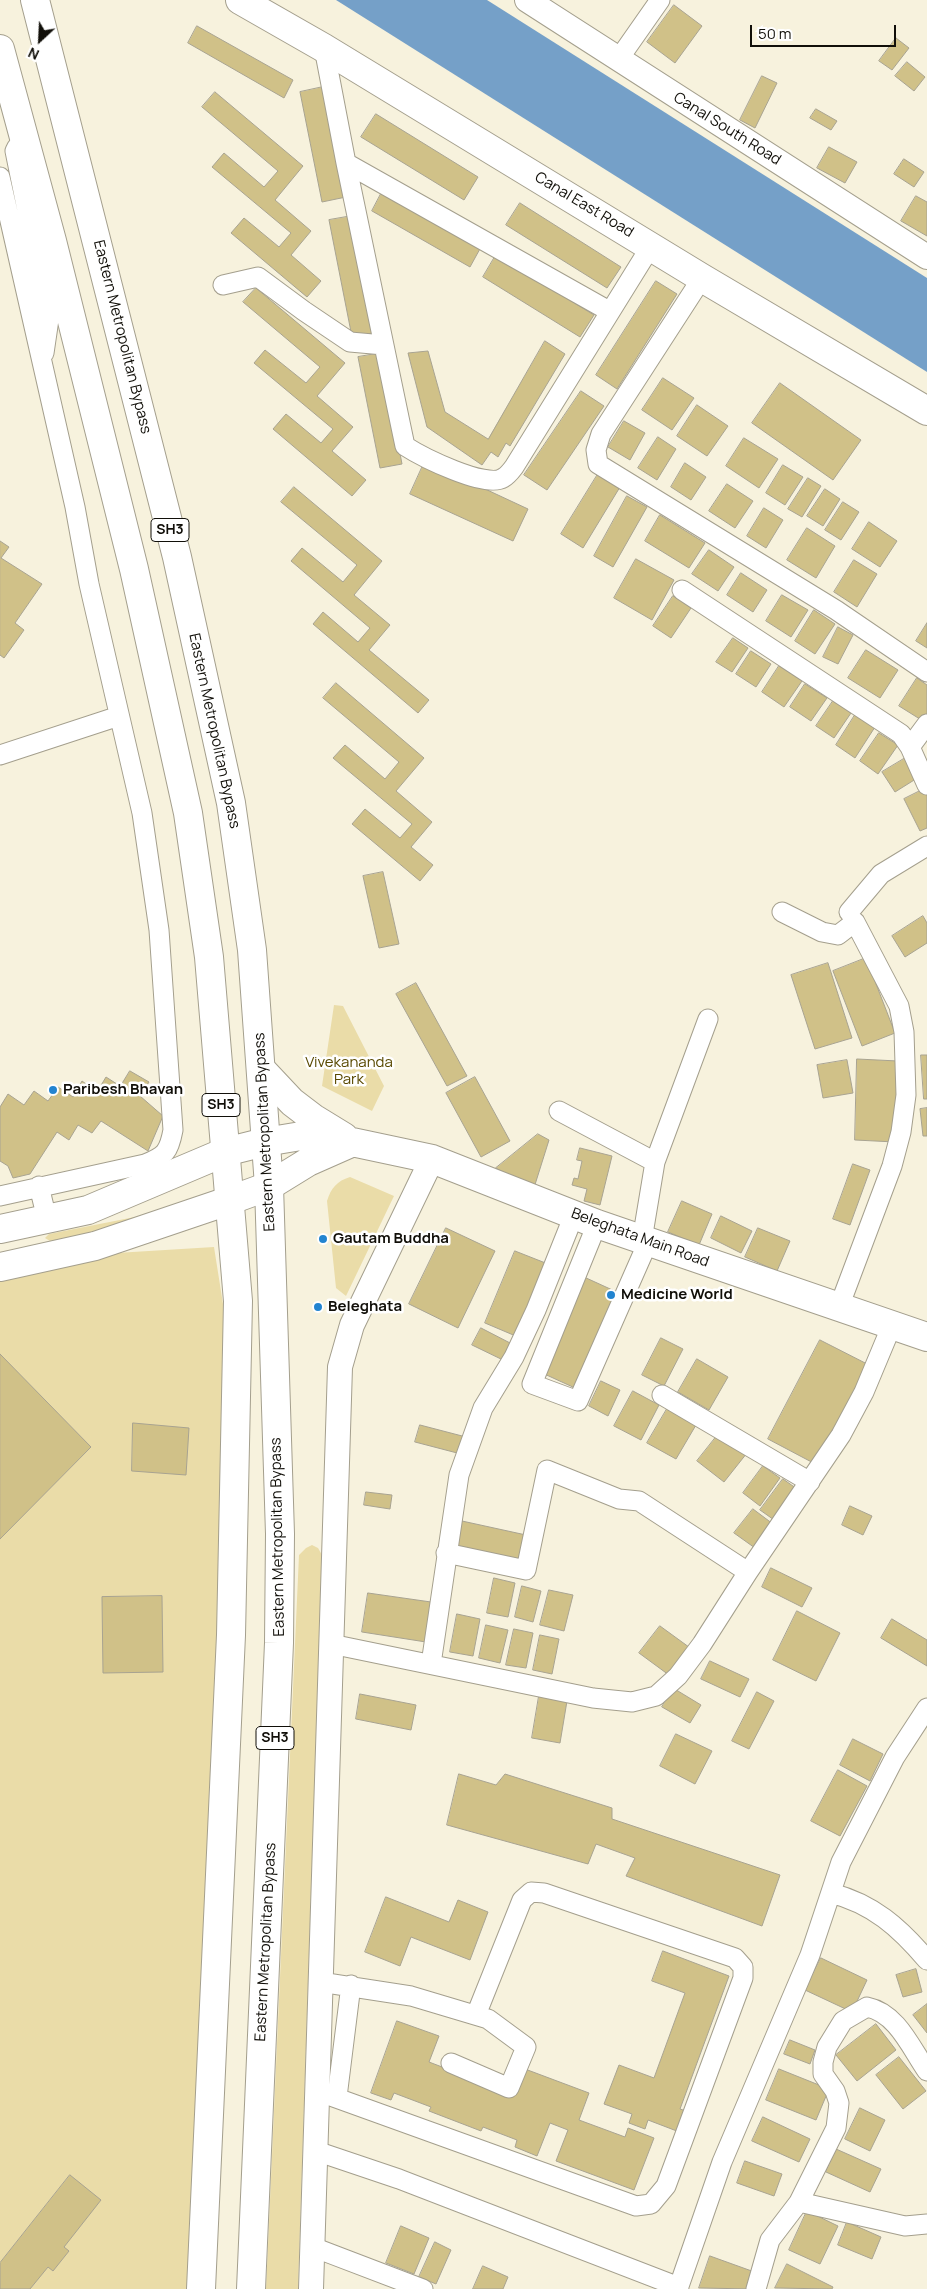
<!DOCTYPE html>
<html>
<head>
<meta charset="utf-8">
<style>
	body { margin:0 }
	#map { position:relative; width:927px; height:2289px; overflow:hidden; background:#f7f2dd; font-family:Manrope,sans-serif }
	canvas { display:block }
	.north { position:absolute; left:15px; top:15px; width:50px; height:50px; -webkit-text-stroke:4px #fff; paint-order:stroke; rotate:205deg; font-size:14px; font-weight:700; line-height:20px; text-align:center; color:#110f09 }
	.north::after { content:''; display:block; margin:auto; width:18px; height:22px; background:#110f09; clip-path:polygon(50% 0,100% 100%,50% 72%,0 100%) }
	.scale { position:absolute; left:750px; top:25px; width:146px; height:22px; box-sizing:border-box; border:2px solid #110f09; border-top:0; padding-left:6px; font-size:15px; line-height:18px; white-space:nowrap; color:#110f09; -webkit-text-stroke:4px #fff; paint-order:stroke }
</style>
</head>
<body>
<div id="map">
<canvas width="927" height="2289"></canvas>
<div class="north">N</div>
<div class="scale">50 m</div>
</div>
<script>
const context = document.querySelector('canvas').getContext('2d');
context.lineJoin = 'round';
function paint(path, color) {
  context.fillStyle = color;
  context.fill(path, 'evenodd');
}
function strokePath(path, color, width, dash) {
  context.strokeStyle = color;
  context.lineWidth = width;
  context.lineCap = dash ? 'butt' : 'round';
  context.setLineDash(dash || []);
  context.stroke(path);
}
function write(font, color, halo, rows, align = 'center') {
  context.font = font + ' Manrope,sans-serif';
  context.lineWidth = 5;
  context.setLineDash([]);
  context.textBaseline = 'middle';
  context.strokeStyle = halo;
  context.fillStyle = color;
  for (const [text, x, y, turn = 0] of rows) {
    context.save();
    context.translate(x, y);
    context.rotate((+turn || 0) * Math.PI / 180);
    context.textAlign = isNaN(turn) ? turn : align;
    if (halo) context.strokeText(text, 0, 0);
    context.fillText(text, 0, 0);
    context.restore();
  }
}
const green = new Path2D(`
	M334 1005 343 1006 384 1086 372 1111 322 1086Z
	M350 1177 394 1196 346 1296 336 1288 327 1201C331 1188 337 1181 350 1177Z
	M145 1215 146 1223 50 1241 45 1238 49 1234Z
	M214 1247 223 1304 225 1526 192 2289H0V1278L100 1254Z
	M312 1545 318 1548 322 1555 298 2289H266L299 1555 306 1548Z`);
const water = new Path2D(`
	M336 0H487L927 278V372Z`);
const building = new Path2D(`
	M674 5 702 26 675 63 647 42Z
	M197 26 293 80 284 98 188 43Z
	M896 38 909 48 892 70 879 61Z
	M907 62 925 77 914 91 895 76Z
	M762 76 777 83 755 128 740 120Z
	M323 87 346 197 322 202 300 92Z
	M215 92 303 166 275 200 311 231 291 255 321 281 307 297 231 233 244 218 279 247 291 233 212 167 224 153 264 187 278 171 202 107Z
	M816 109 837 121 831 130 810 118Z
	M376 114 478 177 464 200 361 137Z
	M829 147 857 162 845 183 817 168Z
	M904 159 924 172 914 187 894 174Z
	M383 190 481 247 470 267 372 211Z
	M916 196 927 202V236L901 221Z
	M520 203 621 267 607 288 506 225Z
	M352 216 375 333 352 337 329 220Z
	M496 255 594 315 580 337 483 277Z
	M656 281 677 294 617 389 596 375Z
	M256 288 345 363 317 396 353 427 332 451 366 480 352 496 273 429 286 414 321 443 333 429 254 363 265 350 306 383 320 367 243 302Z
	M545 341 565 354 510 446 506 443 498 457 491 452 482 465 427 427 408 353 428 351 445 412 488 439Z
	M381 353 402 464 380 468 358 357Z
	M663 378 694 398 672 430 642 410Z
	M780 383 861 440 833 480 752 423Z
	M581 391 604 406 547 490 524 475Z
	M697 405 728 426 707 456 677 436Z
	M624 421 645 433 630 460 608 447Z
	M658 437 676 449 657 480 638 468Z
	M744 438 778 459 759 488 726 466Z
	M425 461 528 509 513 541 410 494Z
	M685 463 706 477 691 500 671 487Z
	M783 465 803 477 785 505 766 493Z
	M598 474 620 487 583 548 561 534Z
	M808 478 821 486 802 517 788 509Z
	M727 484 753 501 735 528 709 511Z
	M294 487 382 561 354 595 390 625 369 650 429 700 418 713 313 624 323 612 358 642 370 628 291 561 302 548 343 582 357 565 281 502Z
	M825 489 840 499 823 526 807 516Z
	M627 496 647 507 613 567 594 556Z
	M843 502 859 512 841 540 825 530Z
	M764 508 783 520 766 548 747 536Z
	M660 515 705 543 689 568 645 541Z
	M869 522 897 541 880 567 852 549Z
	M807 528 835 546 816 578 787 560Z
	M0 541 9 547 1 558 42 584 15 623 24 630 4 658 0 655Z
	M709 550 734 567 718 591 692 574Z
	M636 559 674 580 652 620 614 598Z
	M854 560 877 574 857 607 834 592Z
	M741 573 767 590 753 612 727 595Z
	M782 595 808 610 791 637 766 621Z
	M673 596 691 608 671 638 653 626Z
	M814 610 835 624 815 654 795 641Z
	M927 623V648L916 641Z
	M838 627 853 635 838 664 823 657Z
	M733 638 748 648 732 672 716 662Z
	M866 650 898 670 880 698 848 678Z
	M751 651 771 664 756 687 736 674Z
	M779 666 802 681 784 707 762 692Z
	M917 678 927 685V715L923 721 899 706Z
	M336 683 424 758 396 791 432 822 411 847 433 865 420 881 352 824 365 809 400 838 412 824 333 758 345 745 385 779 399 762 323 698Z
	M805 684 827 698 811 721 790 707Z
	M833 701 851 713 834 738 816 726Z
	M855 715 875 727 855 758 836 745Z
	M879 733 898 745 878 774 860 761Z
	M907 757 919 777 895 792 882 772Z
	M924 789 927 795V828L920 831 904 799Z
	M383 872 399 944 379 948 363 876Z
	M923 916 927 923V943L905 957 892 936Z
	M866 958 895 1033 862 1046 833 971Z
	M828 963 852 1038 815 1049 791 975Z
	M416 983 467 1076 447 1086 396 994Z
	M921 1055H927V1099H924Z
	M857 1059 898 1061 895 1142 855 1140Z
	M847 1060 853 1093 823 1098 817 1065Z
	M130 1071 149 1082 140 1096 163 1116 148 1151 101 1121 92 1133 78 1125 69 1140 57 1132 30 1174 13 1178 8 1166 0 1161V1107L8 1094 24 1105 34 1091 48 1101 58 1087 73 1097 82 1081 97 1092 106 1077 120 1086Z
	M475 1077 510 1141 481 1157 446 1093Z
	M927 1108V1136H923L920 1109Z
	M538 1134 549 1140 533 1191 496 1168Z
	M580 1148 612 1156 600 1205 584 1201 587 1189 572 1185 574 1178 578 1179 582 1161 577 1160Z
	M853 1164 870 1170 850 1225 833 1219Z
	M682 1201 712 1214 699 1245 668 1232Z
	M721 1216 752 1231 741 1253 711 1238Z
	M446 1228 495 1251 458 1328 409 1304Z
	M758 1228 790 1241 777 1271 745 1257Z
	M515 1251 548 1264 518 1337 485 1323Z
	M584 1277 619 1293 575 1388 540 1372Z
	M481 1328 512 1344 503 1360 472 1345Z
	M661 1338 683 1349 664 1386 642 1375Z
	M820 1340 873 1367 821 1467 768 1439Z
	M0 1354 91 1447 0 1539Z
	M697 1359 728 1377 709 1410 678 1392Z
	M601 1381 620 1390 608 1416 589 1406Z
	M633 1391 659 1405 641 1440 614 1426Z
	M667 1409 696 1425 676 1459 647 1443Z
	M133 1423 189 1428 186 1475 132 1471Z
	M420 1425 466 1437 461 1454 415 1442Z
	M720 1432 747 1453 724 1482 697 1461Z
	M763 1466 780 1478 760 1506 743 1493Z
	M783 1479 800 1491 777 1522 760 1510Z
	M366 1492 392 1495 390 1509 364 1505Z
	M850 1506 872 1516 863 1535 842 1525Z
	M753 1509 773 1524 755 1548 734 1533Z
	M462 1521 526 1535 520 1560 457 1546Z
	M771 1568 812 1588 802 1607 762 1587Z
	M494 1578 515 1583 508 1617 487 1613Z
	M522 1586 541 1591 533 1622 515 1617Z
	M549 1590 573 1595 564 1631 540 1625Z
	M368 1593 431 1602 426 1642 362 1632Z
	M162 1596 163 1672 103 1673 102 1597Z
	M797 1611 840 1633 816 1681 773 1660Z
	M457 1614 480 1619 473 1656 450 1652Z
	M892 1619 927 1640V1666L881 1638Z
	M486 1625 508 1630 500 1663 479 1658Z
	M660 1626 693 1650 673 1678 639 1653Z
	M514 1629 533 1633 526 1668 506 1665Z
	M540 1635 559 1639 552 1674 533 1670Z
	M710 1661 749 1679 740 1697 701 1679Z
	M673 1688 701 1705 690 1723 662 1707Z
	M540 1690 568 1695 560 1743 532 1738Z
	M757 1692 774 1701 749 1749 732 1741Z
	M360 1694 416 1705 411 1730 356 1719Z
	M676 1734 712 1751 695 1784 660 1766Z
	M853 1739 883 1754 870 1781 840 1765Z
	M838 1770 867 1786 840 1836 811 1821Z
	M459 1774 496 1785 505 1774 612 1808V1819L780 1875 762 1926 626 1876 635 1858 596 1844 588 1864 447 1825Z
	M386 1897 449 1922 458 1900 488 1912 470 1960 411 1937 400 1966 365 1952Z
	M663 1951 729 1976 680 2109 689 2112 682 2133 648 2120 645 2129 629 2123 632 2114 604 2104 619 2065 654 2078 685 1993 652 1981Z
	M821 1958 867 1980 852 2012 805 1990Z
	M916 1969 922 1992 903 1997 896 1975Z
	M927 2004V2033L913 2015Z
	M397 2021 439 2036 429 2062 515 2095 525 2069 589 2093 579 2120 625 2137 628 2128 654 2138 634 2190 556 2161 568 2130 550 2123 537 2156 515 2147 517 2140 483 2127 481 2131 429 2111 431 2107 394 2093 391 2100 371 2093Z
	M876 2024 896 2050 857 2081 836 2055Z
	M790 2040 815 2050 810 2064 784 2054Z
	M899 2057 926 2091 903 2109 876 2075Z
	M779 2069 829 2089 816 2120 766 2100Z
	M860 2108 885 2120 870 2151 845 2139Z
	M763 2117 810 2139 799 2162 752 2141Z
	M836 2149 881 2169 870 2192 826 2172Z
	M745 2161 782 2174 774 2196 737 2183Z
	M70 2175 101 2200 64 2247 69 2251 53 2271 48 2267 30 2289H0V2263Z
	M807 2211 838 2226 820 2264 789 2250Z
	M847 2222 881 2237 872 2259 838 2245Z
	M401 2226 429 2238 414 2274 386 2263Z
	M435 2242 451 2250 436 2284 419 2277Z
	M710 2256 760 2274 754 2289 699 2288Z
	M787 2264 833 2287 832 2289 775 2288Z
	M483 2266 508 2277 503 2289H473Z`);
const minor = new Path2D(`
	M324 48 346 163 401 427 405 446C422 457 486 489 503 478 507 476 511 471 514 467L651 246
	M618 60 660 0
	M17 147 15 151 49 319 44 353
	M346 163 609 311
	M0 177 75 507 89 584 142 813 159 930 173 1130C169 1152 165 1156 145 1164L0 1196
	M702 278 601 434 596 450 598 464 836 610 927 672
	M223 285 258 277 304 311 350 342 384 345
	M682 590 901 734 910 747 927 785
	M910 747 927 724
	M0 755 119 716
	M782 912 822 932 838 935 855 922 899 1006 904 1032 906 1095 901 1132 892 1166 839 1307
	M849 912 881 874 927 846
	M559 1111 655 1162 642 1240
	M655 1162 708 1019
	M39 1186 47 1219
	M597 1224 532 1384 578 1401 648 1242
	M662 1395 810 1482
	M446 1553 526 1570 547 1470 619 1499 639 1501 748 1572
	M331 1644 593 1698 632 1702 656 1696 678 1676 702 1644 748 1572 841 1435 864 1392 892 1325
	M431 1664 459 1475 483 1408 514 1357 536 1310 574 1215
	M831 1893C873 1904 899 1927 927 1960
	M320 1982 411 1996 488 2019 526 2047 509 2088 451 2063
	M317 2091 636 2206 651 2204 666 2186 743 1978V1967L735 1958 544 1893 531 1892 522 1900 476 2015
	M337 2097 351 1985
	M316 2151 399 2179 679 2287
	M799 2202 836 2128 839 2103 835 2091 823 2074V2062L827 2047 843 2021 867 2007C897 2013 911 2048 927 2071
	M313 2247 423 2289
	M678 2289 722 2162 810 1955 841 1862 895 1757 927 1708
	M756 2289 770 2240 799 2202 905 2226 927 2224`);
const tertiary = new Path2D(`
	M527 0 927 257
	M311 2289 340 1367 352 1325 432 1159`);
const secondary = new Path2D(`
	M240 0 324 48 702 278 927 411
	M261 1069 292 1102 313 1118 344 1137
	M0 1229 88 1210 225 1152 265 1142 301 1136 352 1142 432 1159 597 1224 927 1337
	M0 1267 95 1246 228 1201 269 1186 308 1162 351 1143`);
const primary = new Path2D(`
	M35 0 177 557 231 803 252 950 269 1186 280 1534 279 1643 251 2289
	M0 49 52 241 134 569 188 813 209 957 238 1301 231 1635 201 2289`);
const markers = [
	[53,1090,5,"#2284d0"],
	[323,1239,5,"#2284d0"],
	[611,1295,5,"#2284d0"],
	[318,1307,5,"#2284d0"]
];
const shields = [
	[170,530,38],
	[221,1105,38],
	[275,1738,38]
];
const shieldNames = [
	["SH3",170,530],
	["SH3",221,1105],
	["SH3",275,1738]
];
const streetNames = [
	["Canal South Road",727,129,32],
	["Canal East Road",584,205,31],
	["Eastern Metropolitan Bypass",122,337,76],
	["Eastern Metropolitan Bypass",214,731,78],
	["Eastern Metropolitan Bypass",265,1132,-93],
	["Beleghata Main Road",640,1238,20],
	["Eastern Metropolitan Bypass",278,1537,-91],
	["Eastern Metropolitan Bypass",266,1942,-87]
];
const parkNames = [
	["Vivekananda",349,1063],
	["Park",349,1080]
];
const poiNames = [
	["Paribesh Bhavan",63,1090],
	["Gautam Buddha",333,1239],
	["Medicine World",621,1295],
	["Beleghata",328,1307]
];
paint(green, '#eadca8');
paint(water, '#75a0c8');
paint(building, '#d0c188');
strokePath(building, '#a8a391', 1);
strokePath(minor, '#a49f8d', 21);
strokePath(tertiary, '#a49f8d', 26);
strokePath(secondary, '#a49f8d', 30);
strokePath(primary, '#a49f8d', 30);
strokePath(minor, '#fff', 19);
strokePath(tertiary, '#fff', 24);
strokePath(secondary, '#fff', 28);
strokePath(primary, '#fff', 28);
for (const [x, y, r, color] of markers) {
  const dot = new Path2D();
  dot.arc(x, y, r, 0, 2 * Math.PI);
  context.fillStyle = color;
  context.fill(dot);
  strokePath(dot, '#fff', 2);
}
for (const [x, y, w] of shields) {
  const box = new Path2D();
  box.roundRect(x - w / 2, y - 11.5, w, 23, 4);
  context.fillStyle = '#fff';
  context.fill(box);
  strokePath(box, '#110f09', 1);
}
write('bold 14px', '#110f09', null, shieldNames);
write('15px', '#110f09', '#fff', streetNames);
write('15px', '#594900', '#fff', parkNames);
write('bold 15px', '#110f09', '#fff', poiNames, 'left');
</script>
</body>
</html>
